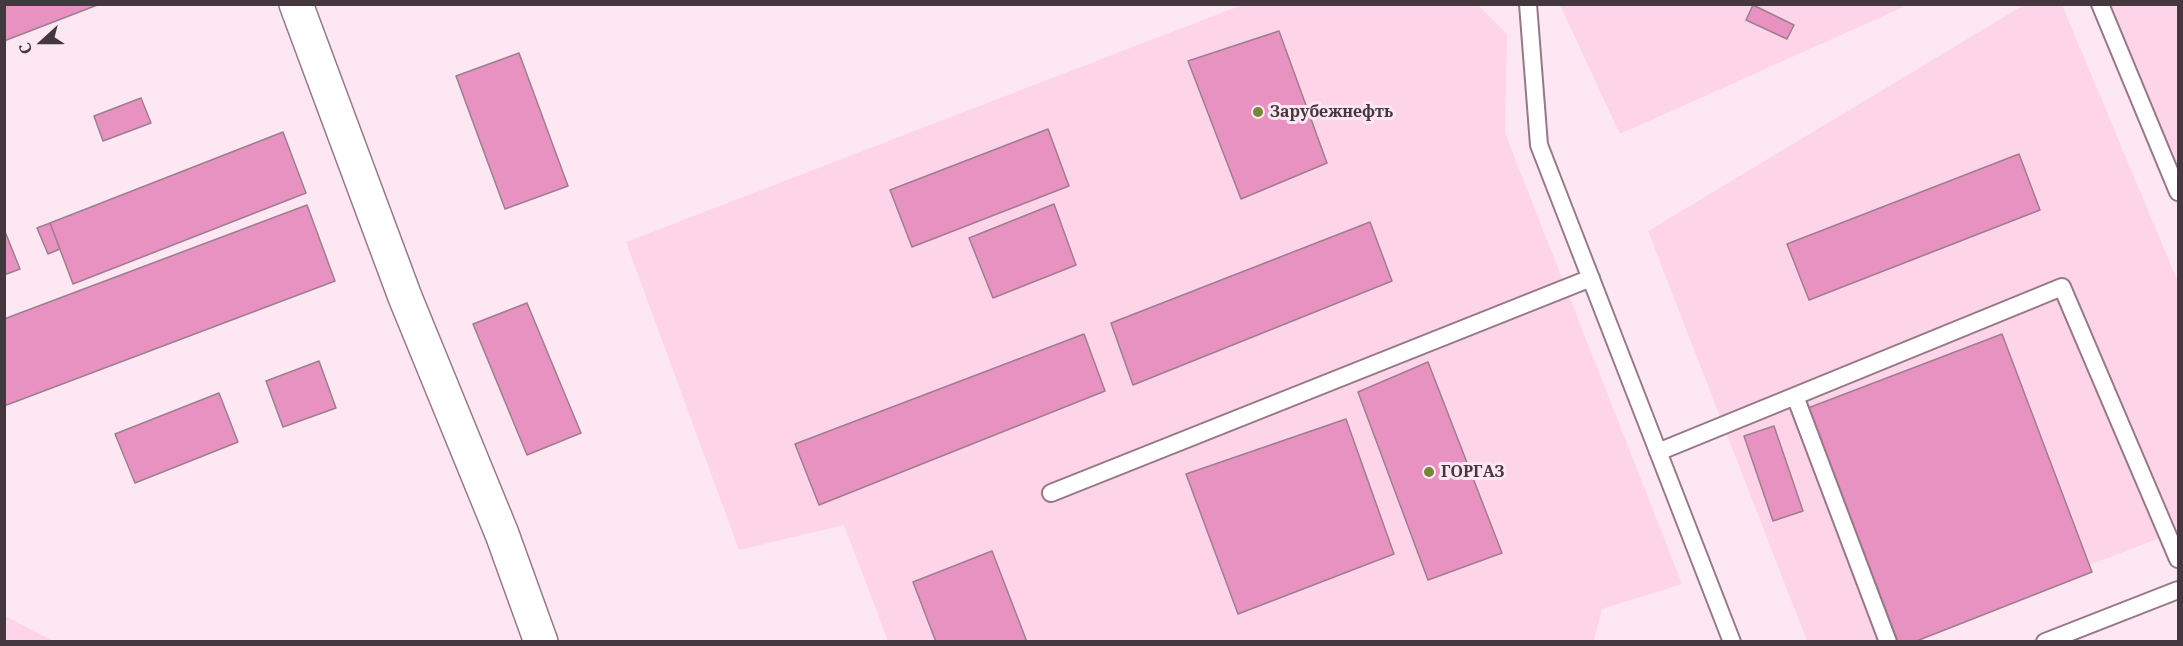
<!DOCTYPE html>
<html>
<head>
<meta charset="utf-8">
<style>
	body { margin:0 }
	#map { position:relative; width:2183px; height:646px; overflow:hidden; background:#fde7f2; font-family:"Noto Serif",serif }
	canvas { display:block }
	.frame { position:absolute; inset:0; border:6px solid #45373e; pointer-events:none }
	.north { position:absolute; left:12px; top:12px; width:60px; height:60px; -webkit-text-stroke:4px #fde7f2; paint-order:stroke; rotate:249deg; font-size:16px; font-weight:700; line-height:24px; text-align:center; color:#45373e }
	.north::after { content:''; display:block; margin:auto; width:21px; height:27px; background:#45373e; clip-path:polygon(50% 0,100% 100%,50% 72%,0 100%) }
</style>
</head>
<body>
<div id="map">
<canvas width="2183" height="646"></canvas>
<div class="frame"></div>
<div class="north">С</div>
</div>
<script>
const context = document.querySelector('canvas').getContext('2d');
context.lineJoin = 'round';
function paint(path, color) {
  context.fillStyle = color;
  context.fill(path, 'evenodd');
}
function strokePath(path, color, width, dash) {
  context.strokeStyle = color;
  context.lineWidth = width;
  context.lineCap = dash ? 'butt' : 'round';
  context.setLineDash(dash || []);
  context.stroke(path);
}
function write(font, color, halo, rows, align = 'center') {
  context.font = font + ' "Noto Serif",serif';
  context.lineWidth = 6;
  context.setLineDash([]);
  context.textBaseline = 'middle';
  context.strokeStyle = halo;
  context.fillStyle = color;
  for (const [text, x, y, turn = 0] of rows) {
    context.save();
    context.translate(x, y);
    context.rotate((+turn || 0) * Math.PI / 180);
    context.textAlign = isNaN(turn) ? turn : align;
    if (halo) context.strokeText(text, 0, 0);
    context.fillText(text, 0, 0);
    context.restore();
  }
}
const built = new Path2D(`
	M1242 5H1478L1507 34 1505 133 1682 584 1602 609 1594 641H888L844 525 739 550 626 242Z
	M1560 5H1908L1620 134Z
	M2024 5H2062L2178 282V531L1891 641H1807L1648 231Z
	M2107 5H2178V177Z
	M5 616 53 641H5Z`);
const building = new Path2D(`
	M4 4H100L4 41Z
	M1753 5 1794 25 1787 39 1746 20Z
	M1279 31 1327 163 1241 199 1188 61Z
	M519 53 568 186 505 209 456 76Z
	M141 98 151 123 103 141 94 116Z
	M1048 129 1069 186 912 247 890 190Z
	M283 132 306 193 73 284 50 223Z
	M2019 154 2040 210 1809 300 1787 244Z
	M1054 204 1076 265 993 298 969 238Z
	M307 205 335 281 4 406V319Z
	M1370 222 1392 281 1133 385 1111 323Z
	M50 223 60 249 48 254 37 228Z
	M4 229 20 269 4 275Z
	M527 303 581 433 527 455 473 324Z
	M1084 334 1105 391 819 505 795 444Z
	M2002 334 2092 572 1914 642H1898L1808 408Z
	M319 361 336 408 283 427 266 381Z
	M1428 362 1502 553 1428 580 1358 392Z
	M219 393 238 442 135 483 115 434Z
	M1346 419 1394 554 1238 614 1186 474Z
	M1774 426 1803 511 1773 521 1744 436Z
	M992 551 1027 642H936L913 582Z`);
const lane = new Path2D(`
	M1528 4 1539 145 1732 642
	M2100 4 2178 192
	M1795 396 1888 642
	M1658 452 2062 287 2178 559
	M1051 493 1591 278
	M2045 642 2178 590`);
const street = new Path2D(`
	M296 4 405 297 502 534 541 642`);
const markers = [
	[1258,112,6,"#768737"],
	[1429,472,6,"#768737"]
];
const poiNames = [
	["Зарубежнефть",1270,112],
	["ГОРГАЗ",1441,472]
];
paint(built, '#fed4e9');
paint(building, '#e892c1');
strokePath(building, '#9e7e8e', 1.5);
strokePath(lane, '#977888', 20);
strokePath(street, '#977888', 36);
strokePath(lane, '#fff', 16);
strokePath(street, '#fff', 33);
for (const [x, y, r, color] of markers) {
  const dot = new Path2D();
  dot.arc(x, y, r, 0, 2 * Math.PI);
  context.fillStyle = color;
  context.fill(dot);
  strokePath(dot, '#fde7f2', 2);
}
write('bold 16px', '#45373e', '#fde7f2', poiNames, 'left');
</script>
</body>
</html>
